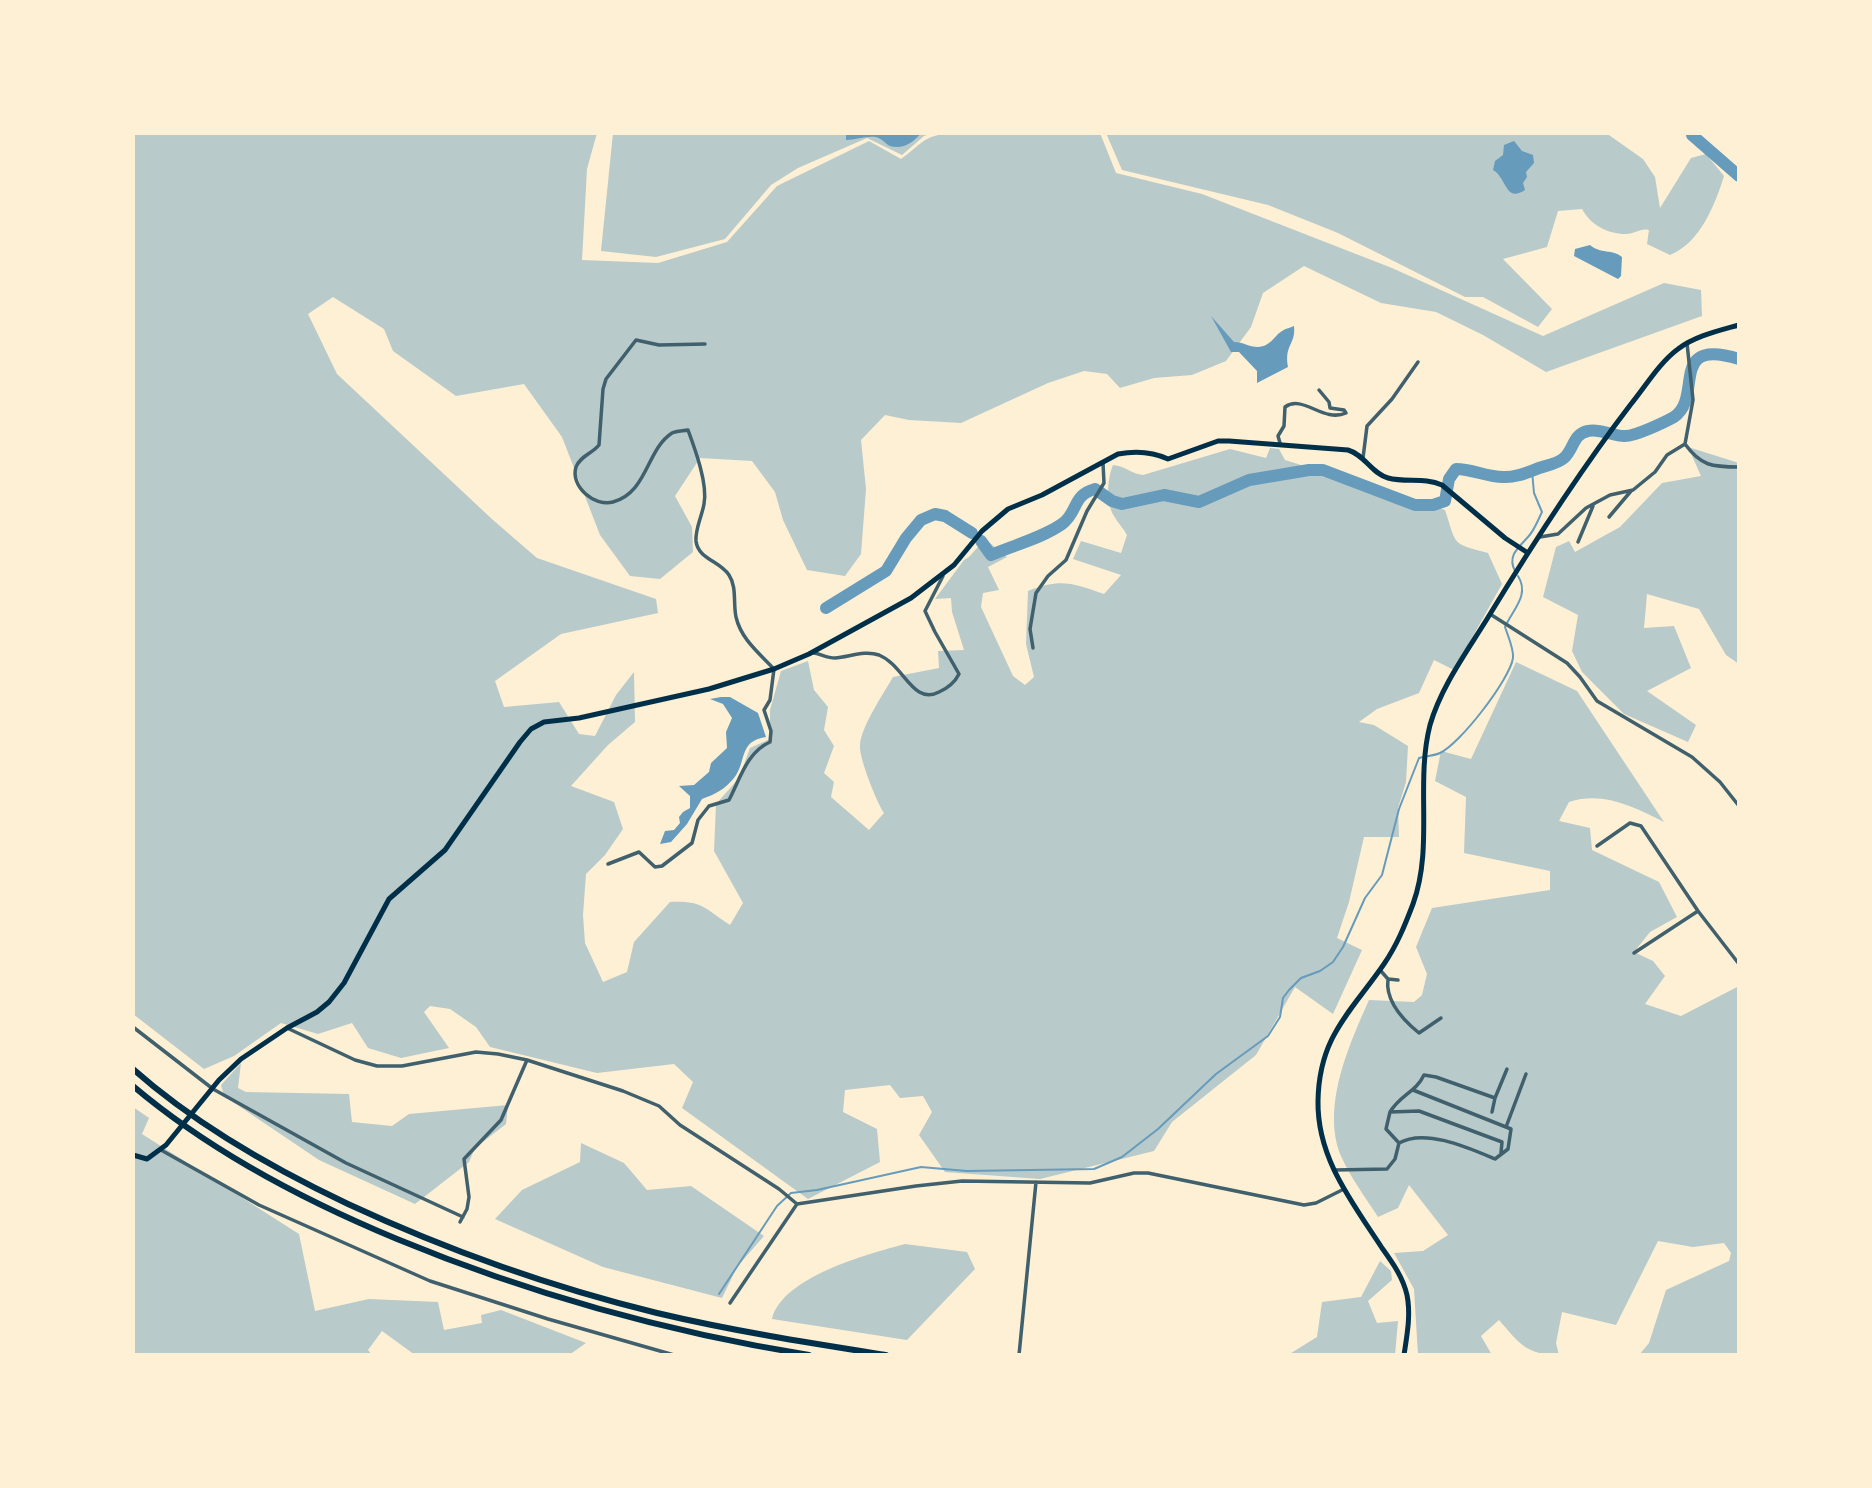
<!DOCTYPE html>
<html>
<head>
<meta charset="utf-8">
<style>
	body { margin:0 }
	#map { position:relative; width:1872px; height:1488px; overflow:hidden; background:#fdf0d5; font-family:Inter,sans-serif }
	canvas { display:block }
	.frame { position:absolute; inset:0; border:135px solid #fdf0d5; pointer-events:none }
</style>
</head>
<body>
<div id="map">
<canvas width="1872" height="1488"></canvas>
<div class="frame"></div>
</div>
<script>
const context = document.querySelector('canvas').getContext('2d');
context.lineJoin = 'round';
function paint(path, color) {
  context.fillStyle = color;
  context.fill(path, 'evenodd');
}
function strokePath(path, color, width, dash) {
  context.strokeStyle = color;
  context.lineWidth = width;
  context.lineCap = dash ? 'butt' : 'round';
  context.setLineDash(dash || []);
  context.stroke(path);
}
const green = new Path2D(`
	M133 133H597L587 169 582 260 658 263 727 242 777 186 869 141 901 159C910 153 918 144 927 139 946 129 994 130 1014 135L1016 133H1100L1116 173 1202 194 1392 268 1543 336 1664 283 1701 290 1702 316 1546 372 1483 335 1436 312 1381 303 1304 266 1263 293 1251 327 1226 361 1192 375 1154 378 1120 388 1107 374 1084 371 1048 383 961 423 909 420 885 415 861 440 866 489 861 554 845 576 807 570 783 520 775 492 752 461 700 458 675 496 692 527 693 552 660 579 630 576 600 535 562 437 524 384 456 396 393 351 384 329 333 297 308 314 337 374 493 520 537 558 656 599 658 613 561 634 495 681 504 707 559 702 579 734 595 736 616 695 634 672 635 722 608 745 571 786 614 802 623 829 605 855 586 874 583 915 585 943 603 982 627 972 634 942 670 902C703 900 705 909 730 925L743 903 714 851 716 804 739 778 750 748 770 739V710L781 671 808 661 814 690 828 707 824 730 834 746 824 773 834 782 831 797 869 830 884 813C877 803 859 758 860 746 860 728 884 693 893 677L939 668 938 651 964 650 952 612 951 598 935 599 964 560 969 557 985 539 1007 557 988 567 999 590 983 593 981 607 1013 676 1025 685 1034 677 1026 644 1028 591C1061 578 1072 583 1104 594L1121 575 1073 559 1081 541 1121 553 1127 535C1123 528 1118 523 1114 516 1106 503 1107 479 1113 465 1125 466 1132 474 1143 475L1230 449 1266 458 1270 448 1279 449 1285 460 1445 510C1457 546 1451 543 1488 553L1502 584 1454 670 1434 660 1419 693 1377 709 1359 722 1374 725 1408 746 1406 782 1398 808 1399 837H1364L1349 902 1337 938 1362 950 1333 1014 1295 987 1256 1055 1172 1122 1154 1151 1040 1179 945 1172 919 1135 932 1112 923 1096 900 1098 890 1085 845 1090 843 1112 877 1129 880 1162 808 1199 682 1108 693 1082 674 1064 597 1073 490 1047 476 1027 450 1009 430 1006 424 1012 449 1048 401 1058 368 1048 352 1023 318 1034 281 1023 234 1056 204 1069 133 1014Z
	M613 133H934L924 136 902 155 867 138 798 168 771 185 725 239 656 257 601 251Z
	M1106 133H1606L1643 159 1655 177 1660 208 1691 158 1706 154 1724 176C1715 205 1700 243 1670 255L1647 244 1649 230C1640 228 1635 234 1626 234 1607 234 1591 225 1582 209L1558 211 1547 247 1503 259 1552 309 1538 327 1483 297H1465L1338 233 1268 205 1122 170Z
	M1688 447 1739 463V664L1726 655 1699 609 1647 594 1644 628 1674 626 1691 668 1647 691 1696 725 1688 742 1624 714 1582 672 1572 651 1578 615 1543 597 1556 547 1569 541 1575 552 1620 527 1662 483 1701 476Z
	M1516 662 1577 691 1664 822C1633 807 1604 791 1569 802L1559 821 1590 828 1592 850 1659 882 1677 917 1650 932 1634 952 1653 961 1665 976 1645 1004 1681 1016 1739 986V1355H1639L1649 1343 1666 1290 1729 1261 1731 1253 1724 1243 1693 1247 1658 1241 1616 1325 1562 1312 1556 1343 1559 1355C1526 1355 1519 1343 1499 1320L1481 1336 1492 1355H1418L1414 1289 1394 1253 1423 1251 1448 1235 1409 1185 1398 1208 1378 1217C1366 1198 1350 1177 1341 1156 1321 1107 1349 1045 1369 1000L1414 1002 1422 995 1427 974 1416 947 1432 908 1550 890V871L1464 853 1466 797 1435 781 1441 751 1471 759Z
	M241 1063 238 1088 246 1092 349 1094 352 1122 392 1126 409 1114 508 1105 506 1124 475 1148 469 1162 415 1204 319 1160 224 1096 221 1085Z
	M133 1107 149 1118 142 1134 299 1234 315 1311 369 1299 438 1302 444 1330 482 1323 481 1315 501 1310 586 1343 569 1355H415L382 1331 368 1350 372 1355H133Z
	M581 1143 624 1163 647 1190 691 1186 764 1236 737 1267 722 1298 603 1267 495 1219 522 1190 580 1162Z
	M905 1244 967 1252 975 1269 907 1340 772 1319C782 1277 868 1254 905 1244Z
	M1380 1261 1391 1271 1392 1280 1368 1301 1377 1323 1398 1321 1395 1355H1288L1317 1337 1322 1302 1361 1297Z`);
const water = new Path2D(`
	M868 133H921C914 142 903 150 890 146 884 143 882 138 875 137 866 136 855 140 846 140V135Z
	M1514 141 1522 151 1533 155 1534 163 1526 172 1527 177 1523 183 1525 190C1505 203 1507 178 1493 170L1495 161 1503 155 1504 145Z
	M1590 245C1600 254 1613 249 1622 257L1621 276 1618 279 1574 256 1575 249Z
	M1211 316 1234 342C1243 342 1249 347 1258 347 1271 346 1273 337 1282 331 1286 328 1290 328 1294 326 1296 345 1284 344 1288 367L1257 383V371L1239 352H1231Z
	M721 697H730L758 713 766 737C738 741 747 762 734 778 725 789 716 794 702 799L687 824 671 842 660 844 665 831 674 830 680 823 679 817 683 812 690 808V796L679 786 694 785 709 772 711 763 727 748 726 732 732 718 723 704 710 699Z`);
const stream = new Path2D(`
	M1515 571C1507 556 1518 548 1528 537 1534 531 1538 520 1542 512L1534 493 1532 471
	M719 1294 777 1206 791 1193 817 1190 921 1167 967 1171 1094 1169 1122 1157 1158 1129 1216 1074 1268 1036 1280 1017 1283 998 1289 990 1301 978 1320 971 1333 962 1343 947 1365 898 1382 875 1399 809 1419 758C1425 756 1434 756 1440 753 1460 744 1510 679 1513 658 1514 649 1508 636 1505 627 1513 609 1530 595 1518 576`);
const river = new Path2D(`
	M1692 135 1739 176
	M981 541 991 555C1014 545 1042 538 1062 524 1078 513 1072 495 1095 489L1112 501 1122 504 1164 495 1199 502 1249 480 1309 470H1323L1415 505H1433L1445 501 1449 479 1456 469C1472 469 1487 477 1503 477 1516 478 1528 472 1539 468 1548 465 1557 464 1564 458 1574 449 1573 434 1588 431 1599 428 1613 436 1624 436 1634 437 1665 422 1674 417 1704 397 1667 337 1739 359
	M826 608 886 571 906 538 921 520 935 514 945 516 972 533`);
const minor = new Path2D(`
	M1687 343 1693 400 1685 444C1701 466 1712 467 1739 467
	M1280 443 1278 436 1284 426 1285 407C1303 394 1323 423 1346 413L1344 410 1330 408 1329 402 1319 390
	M1363 458 1367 426 1392 399 1418 362
	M1609 517 1631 491
	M1540 537 1558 534 1586 508 1610 495 1633 490 1655 472 1667 455 1685 444
	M1578 542 1593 506
	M1490 614 1567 663 1580 677 1597 701 1692 757 1720 782 1739 806
	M1033 648 1030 629 1036 593 1048 576 1066 560 1087 511 1104 483 1103 463
	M814 653C821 654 827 658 835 658 849 657 865 650 879 655 904 665 913 706 939 692 948 688 955 682 959 674L935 632 925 611 943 576
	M1597 846 1630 823 1641 826 1698 911 1634 953
	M608 864 639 852 655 867 662 866 692 843 698 820 709 806 729 800C740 779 747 752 770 742L771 731 764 710 770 700 774 669C759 653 741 639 736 617 733 603 737 587 729 575 720 561 698 559 696 541 695 529 702 516 704 504 708 484 695 449 688 430 683 431 676 431 672 433 646 450 648 492 613 502 594 507 570 486 576 467 580 456 593 453 599 445L603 389 606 379 636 340 659 345 705 344
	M1698 911 1739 964
	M1380 970 1388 979 1398 980
	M1388 979C1385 1001 1403 1020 1419 1033L1441 1018
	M133 1027 213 1089 346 1163 463 1217
	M287 1028 355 1060 377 1066H402L476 1052 498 1054 527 1060 623 1091 659 1106 680 1125 779 1189 797 1204 916 1186 962 1181 1090 1183 1134 1173H1148L1304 1205 1316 1203 1344 1189
	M1390 1112C1400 1095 1416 1092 1424 1075L1436 1077 1495 1098 1507 1069
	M1492 1112 1495 1098
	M1506 1127 1526 1074
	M1399 1143 1386 1129 1390 1112 1419 1111 1502 1142 1501 1153
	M161 1150 259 1205 430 1281 548 1319 674 1355
	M1335 1170 1387 1169 1395 1159 1399 1143C1425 1128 1469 1148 1495 1159L1508 1149 1511 1129 1413 1090
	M460 1222 467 1209 469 1197 464 1159 501 1120 527 1060
	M730 1303 797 1204
	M1019 1355 1036 1182`);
const primary = new Path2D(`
	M133 1155 147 1159 166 1145 219 1080 241 1059 287 1028 317 1012 329 1002 344 983 389 899 445 850 520 742 531 729 544 722 579 718 709 689 774 669 809 654 911 598 954 565 982 531 1008 509 1042 495 1118 454C1134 451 1153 452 1168 459L1218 441H1229L1348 450C1365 455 1371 473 1388 478 1406 483 1424 477 1442 485L1505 538 1528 553
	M1404 1355C1407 1335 1411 1315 1407 1295 1403 1277 1392 1262 1382 1248 1352 1202 1317 1158 1318 1101 1319 1036 1351 1012 1384 964 1397 945 1405 925 1413 904 1434 846 1415 784 1430 725 1441 687 1466 653 1487 619 1532 545 1578 473 1631 404 1645 387 1660 362 1678 349 1695 336 1718 331 1739 325`);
const motorway = new Path2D(`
	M133 1069C196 1125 272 1168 348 1204 447 1250 551 1287 657 1313 733 1331 810 1343 886 1355
	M133 1086C211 1152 303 1200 397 1239 530 1294 667 1332 809 1355`);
paint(green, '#b9caca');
paint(water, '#669bbc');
strokePath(stream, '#669bbc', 2);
strokePath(river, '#669bbc', 12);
strokePath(minor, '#3f606c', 3.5);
strokePath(primary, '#003049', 5);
strokePath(motorway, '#003049', 6);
</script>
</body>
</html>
